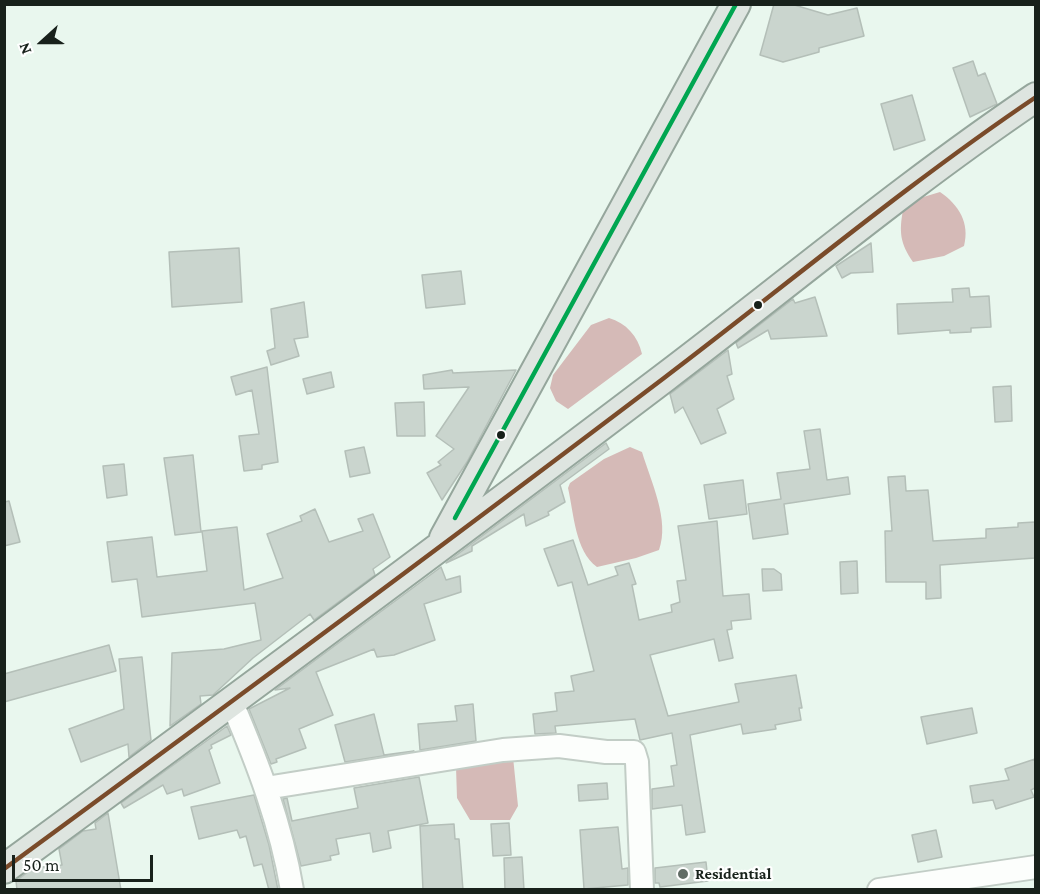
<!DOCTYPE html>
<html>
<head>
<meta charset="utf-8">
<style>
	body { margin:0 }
	#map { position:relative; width:1040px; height:894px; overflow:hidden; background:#e9f7ee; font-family:"Crimson Pro",serif }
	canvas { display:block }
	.frame { position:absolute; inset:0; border:6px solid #18211b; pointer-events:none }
	.north { position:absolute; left:12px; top:12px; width:60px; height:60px; -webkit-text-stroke:4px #fff; paint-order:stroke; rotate:249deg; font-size:16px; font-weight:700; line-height:24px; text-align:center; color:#18211b }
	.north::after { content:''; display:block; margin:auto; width:21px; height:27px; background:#18211b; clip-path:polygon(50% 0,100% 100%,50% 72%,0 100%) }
	.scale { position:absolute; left:12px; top:855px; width:141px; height:27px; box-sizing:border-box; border:3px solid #18211b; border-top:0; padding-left:8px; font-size:18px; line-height:21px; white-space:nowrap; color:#18211b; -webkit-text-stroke:4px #fff; paint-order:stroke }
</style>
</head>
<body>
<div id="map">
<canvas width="1040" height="894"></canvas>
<div class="frame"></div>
<div class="north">N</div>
<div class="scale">50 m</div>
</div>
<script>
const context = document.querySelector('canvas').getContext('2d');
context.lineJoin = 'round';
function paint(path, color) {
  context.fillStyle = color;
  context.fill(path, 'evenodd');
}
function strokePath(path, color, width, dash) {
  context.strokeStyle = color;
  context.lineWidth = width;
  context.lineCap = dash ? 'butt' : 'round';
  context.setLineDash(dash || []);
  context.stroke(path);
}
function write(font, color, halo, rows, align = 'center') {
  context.font = font + ' "Crimson Pro",serif';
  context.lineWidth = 4.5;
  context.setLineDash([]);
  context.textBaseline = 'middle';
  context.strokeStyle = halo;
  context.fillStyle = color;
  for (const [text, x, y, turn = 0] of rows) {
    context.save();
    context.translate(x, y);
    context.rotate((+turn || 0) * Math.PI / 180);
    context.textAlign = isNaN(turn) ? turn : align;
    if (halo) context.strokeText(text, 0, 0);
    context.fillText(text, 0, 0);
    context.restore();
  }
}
const water = new Path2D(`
	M940 192C959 205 970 223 964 246L944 256 913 262C900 243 899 232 903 210L920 198Z
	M609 318C626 323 638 336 642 354L568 409 556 401 550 388 553 375 591 325Z
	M630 447 642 452C651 482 670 520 659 550L636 558 597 567C575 551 574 514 568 488L570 483 604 459Z
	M513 757 518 806 510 820H470L457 798 456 767Z`);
const building = new Path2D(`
	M774 4H791L828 15 857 8 864 36 819 48V52L783 62 760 55Z
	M973 61 978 76 985 73 997 104 970 117 953 68Z
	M912 95 925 140 894 150 881 104Z
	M871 243 873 272 851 273 842 278 836 266Z
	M239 248 242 302 172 307 169 252Z
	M461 271 465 304 426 308 422 275Z
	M969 288 970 297 989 296 991 327 971 328V332L950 333V330L898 334 897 304 953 302 952 289Z
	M815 297 827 336 771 339 768 330 738 348 736 343 793 299 795 303Z
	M304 302 308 337 294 339 299 356 271 365 267 351 275 348 271 309Z
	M728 350 732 374 727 376 734 399 717 409 726 433 701 444 683 407 675 413 670 394Z
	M267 367 278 462 262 465V469L244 471 239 436 259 434 252 390 236 395 231 377Z
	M452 370 453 373 516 370 467 462 442 500 427 473 441 465 438 462 454 449 436 436 469 387 424 389 423 375Z
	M331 372 334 387 307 394 303 379Z
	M1011 386 1012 421 995 422 993 387Z
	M424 402 425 436H397L395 403Z
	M820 429 827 480 848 477 850 494 784 504 788 534 753 539 748 504 781 499 777 473 810 469 804 431Z
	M606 443 609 449 560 485 565 502 548 512 549 515 526 526 524 514 472 546V551L446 563Z
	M364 447 370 473 350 477 345 451Z
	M193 455 201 532 175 535 164 458Z
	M124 464 127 495 107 498 103 466Z
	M905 476 906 491 928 490 933 541 986 538V529L1018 527V523L1035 522V558L940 565 941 598 926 599V582H886L885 531H892L888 477Z
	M743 480 747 514 709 519 704 485Z
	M9 501 20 542 4 546V502Z
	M315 509 329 542 363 531 358 519 373 514 390 557 373 569 375 575 314 620 310 614 253 658 213 695 200 696 201 704 170 726 172 653 224 649 261 640 255 603 142 617 137 579 112 582 107 542 152 537 157 577 207 571 202 531 237 527 244 590 283 578 267 534 302 521 300 516Z
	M717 521 723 596 749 594 751 619 731 621 732 629 727 630 733 658 719 661 714 639 650 655 668 716 739 702 735 684 796 675 802 708H799L801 720 775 725 776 729 743 734 741 724 690 735 705 832 686 835 682 805 652 809V789L674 786 671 766 677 765 672 733 640 740 635 719 555 726 556 733 535 734 533 714 557 711 555 693 574 691 571 676 594 671 572 582 558 586 544 549 573 540 588 585 618 575 615 567 629 563 636 584 632 585 639 620 672 612 671 605 680 602 677 581 686 580 678 526Z
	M857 561 858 593 841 594 840 562Z
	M441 567 446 580 460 576 461 592 424 604 435 640 394 655 377 657 374 649 316 672 333 715 299 729 306 748 276 759 277 762 271 764 249 709 290 688 275 690Z
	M762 569H774L781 574 782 590 763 591Z
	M109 645 116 671 4 702V674Z
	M142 657 151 740 129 757 128 744 81 762 69 729 124 709 119 659Z
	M473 704 476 741 420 750 418 724 457 721 455 706Z
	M972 708 977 733 927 744 921 717Z
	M374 714 384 755 414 751 345 762 335 725Z
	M227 726 231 735 211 745 212 748 209 750 220 783 184 796 182 789 167 794 163 785 124 808 121 803Z
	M1035 759V788L1031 790 1034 797 996 809 993 800 973 803 970 786 1009 780 1005 769Z
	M419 777 428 823 388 831 391 848 373 852 370 833 336 839 339 854 330 856 331 860 301 866 283 799 287 798 292 821 358 808 354 788Z
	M607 783 608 799 579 801 578 785Z
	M254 795 269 845 278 890H269L262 864 254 866 246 836 240 838 237 830 199 839 191 807Z
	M108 813 121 890H17L16 881 33 868 62 865 59 849 83 831 96 829 95 823Z
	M509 823 511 855 493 856 491 824Z
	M454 824 455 839H459L463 890H423L420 826Z
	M618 827 622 869 628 868V885L584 889 580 830Z
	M936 830 942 857 918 862 912 835Z
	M522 857 524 890H505L504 858Z
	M706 862 708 881 660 887 659 883H655V868Z`);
const minor = new Path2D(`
	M232 703C258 764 281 824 292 890
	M266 788 503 750 559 746 606 752H634L637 762 642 890
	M879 890 1036 867`);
const major = new Path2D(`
	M444 538 736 4
	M4 869C225 707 445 544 664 378 788 284 907 184 1036 97`);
const bus1 = new Path2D(`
	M4 869C225 707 445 544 664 378 788 284 907 184 1036 97`);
const bus2 = new Path2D(`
	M455 518 736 4`);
const markers = [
	[758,305,5,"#18211b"],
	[501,435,5,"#18211b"],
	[683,874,6,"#616c65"]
];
const poiNames = [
	["Residential",695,874]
];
paint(water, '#d5bab7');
paint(building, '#cad5ce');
strokePath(building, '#b4bfb8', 1.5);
strokePath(minor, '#c2cdc6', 26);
strokePath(major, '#95a69c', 32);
strokePath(minor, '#fcfefc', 22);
strokePath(major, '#dee5e0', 28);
strokePath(bus1, '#7a4b2a', 4.5);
strokePath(bus2, '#00a651', 4.5);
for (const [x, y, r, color] of markers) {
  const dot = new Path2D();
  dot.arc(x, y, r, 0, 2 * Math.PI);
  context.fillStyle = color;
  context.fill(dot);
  strokePath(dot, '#fff', 2);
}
write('bold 16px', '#18211b', '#fff', poiNames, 'left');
</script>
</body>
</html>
